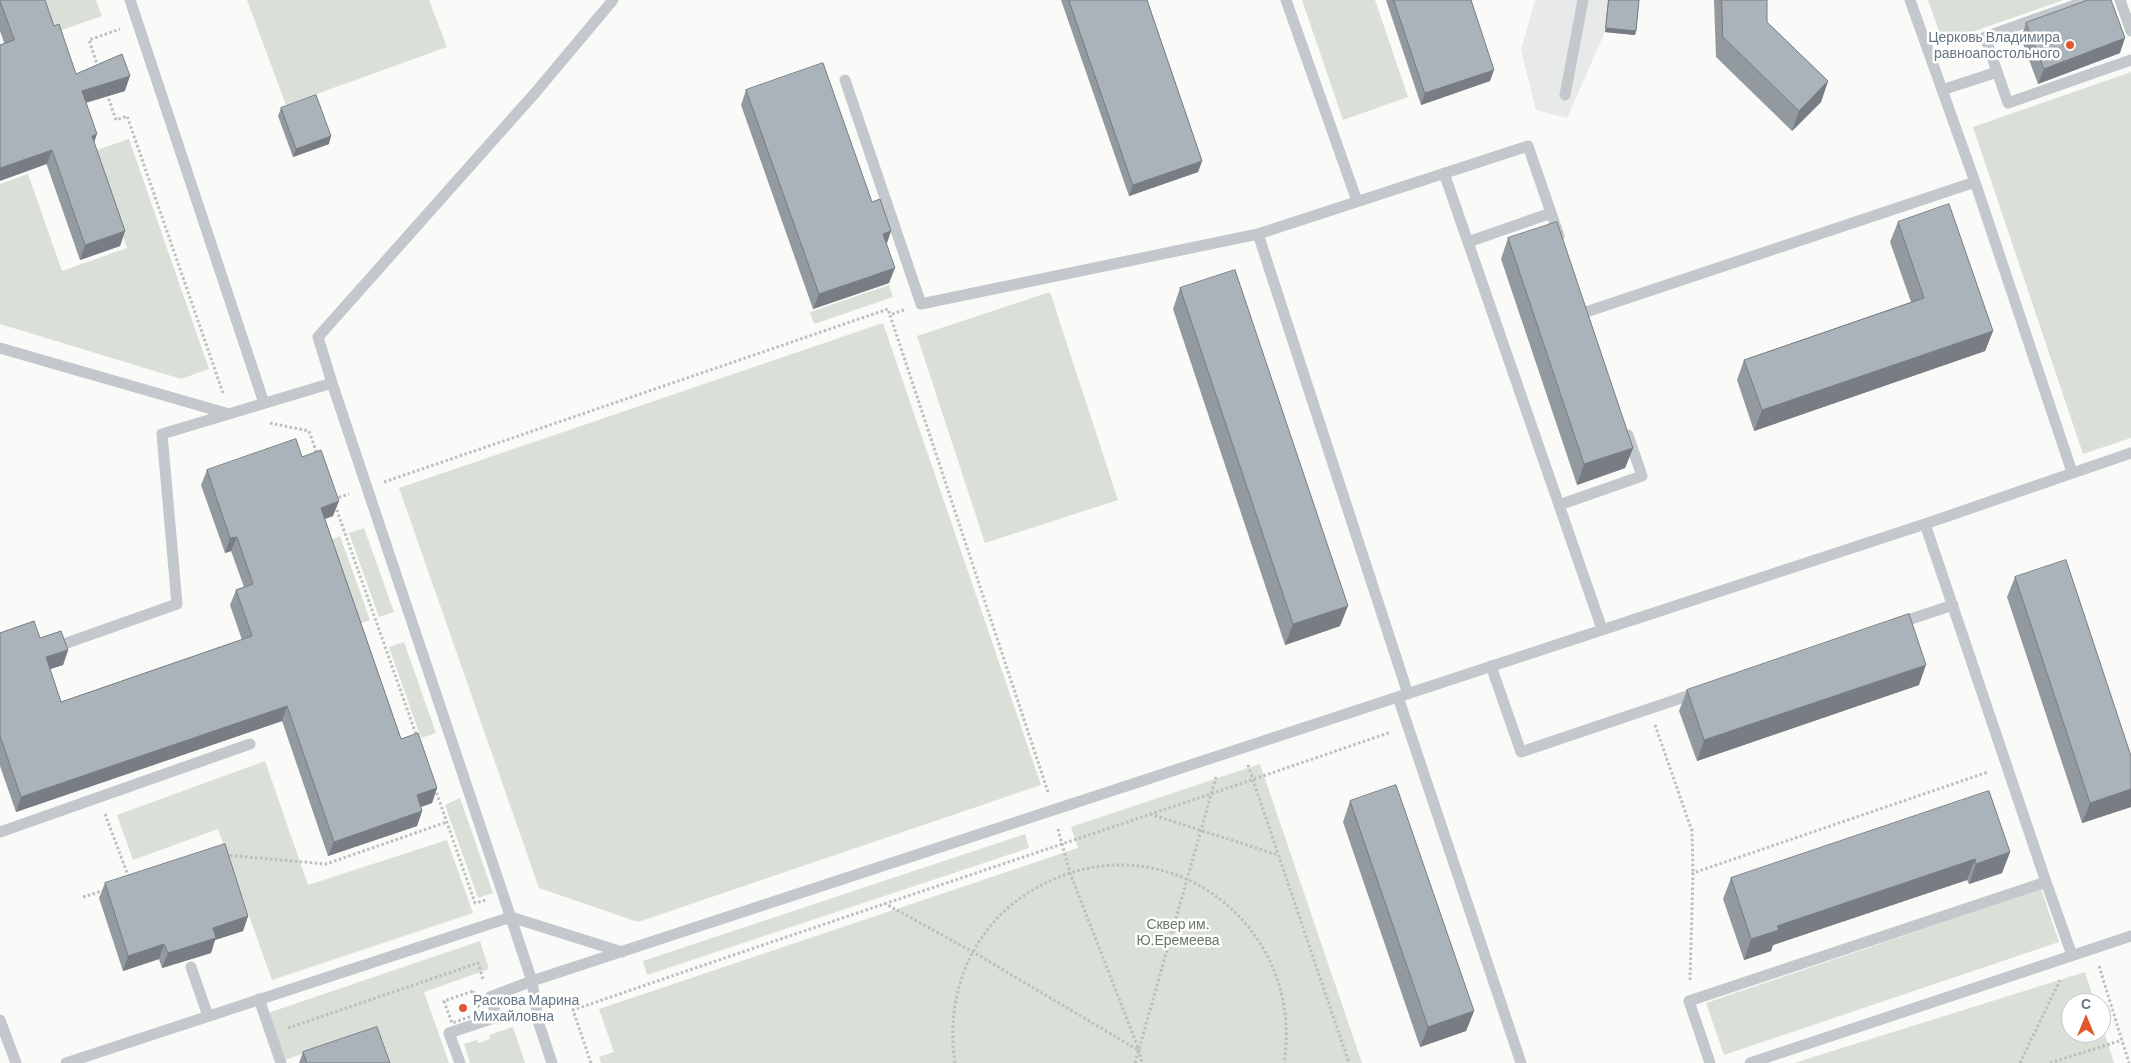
<!DOCTYPE html>
<html>
<head>
<meta charset="utf-8">
<style>
	body { margin:0 }
	#map { position:relative; width:2131px; height:1063px; overflow:hidden; background:#fafaf8; font-family:Barlow,sans-serif }
	canvas { display:block }
	.north { position:absolute; left:2061px; top:993px; width:50px; height:50px; box-sizing:border-box; background:#fff; border:1px solid #c1c8cd; border-radius:50%; rotate:0deg; font-size:14px; font-weight:700; line-height:20px; text-align:center; color:#657683 }
	.north::after { content:''; display:block; margin:auto; width:18px; height:22px; background:#e4572e; clip-path:polygon(50% 0,100% 100%,50% 72%,0 100%) }
</style>
</head>
<body>
<div id="map">
<canvas width="2131" height="1063"></canvas>
<div class="north">С</div>
</div>
<script>
const context = document.querySelector('canvas').getContext('2d');
context.lineJoin = 'round';
function paint(path, color) {
  context.fillStyle = color;
  context.fill(path, 'evenodd');
}
function strokePath(path, color, width, dash) {
  context.strokeStyle = color;
  context.lineWidth = width;
  context.lineCap = dash ? 'butt' : 'round';
  context.setLineDash(dash || []);
  context.stroke(path);
}
function write(font, color, halo, rows, align = 'center') {
  context.font = font + ' Barlow,sans-serif';
  context.lineWidth = 5;
  context.setLineDash([]);
  context.textBaseline = 'middle';
  context.strokeStyle = halo;
  context.fillStyle = color;
  for (const [text, x, y, turn = 0] of rows) {
    context.save();
    context.translate(x, y);
    context.rotate((+turn || 0) * Math.PI / 180);
    context.textAlign = isNaN(turn) ? turn : align;
    if (halo) context.strokeText(text, 0, 0);
    context.fillText(text, 0, 0);
    context.restore();
  }
}
const built = new Path2D(`
	M1535 0H1638L1635 35 1605 32 1567 118 1536 110 1521 50Z`);
const green = new Path2D(`
	M44 0H96L102 16 56 32Z
	M247 0H429L447 47 286 105Z
	M1302 0H1375L1408 97 1343 120Z
	M1928 0H2064L1943 42Z
	M2131 72V438L2083 454 1973 127Z
	M129 139 209 369 181 379 0 324V184L28 174 62 271 127 248 94 151Z
	M889 285 893 297 814 324 810 312Z
	M1050 292 1118 500 985 543 917 336Z
	M883 323 1041 785 638 922 539 888 399 488Z
	M364 528 394 612 379 617 349 533Z
	M340 536 370 620 353 626 324 543Z
	M404 642 436 733 421 738 389 647Z
	M265 761 308 885 447 840 473 913 272 980 218 829 133 860 117 815Z
	M1260 764 1362 1063H601L599 1057 614 1052 599 1009 1078 848 1071 827Z
	M460 798 493 893 478 898 445 805Z
	M1025 834 1029 848 647 975 643 961Z
	M2041 889 2059 942 1724 1055 1706 1003Z
	M480 941 489 969 424 992 449 1063H383L372 1030 285 1060 268 1013Z
	M2085 972 2095 1003H2071V1033H2101V1023L2114 1063H1794Z
	M513 1027 525 1063H470L464 1044 477 1040 478 1043 490 1039 489 1035Z`);
const path = new Path2D(`
	M98 67 89 40 120 29
	M107 94 116 120 127 116 223 393
	M904 310 890 315 1048 792
	M270 423 309 431 317 454
	M384 482 888 309 890 315
	M334 499 349 494
	M335 505 417 737
	M1655 725 1692 831 1693 873
	M1248 765 1349 1063
	M435 788 475 903 486 900
	M105 814 129 878
	M1150 814 1278 855
	M1058 829 1070 873 1139 1050 1142 1063
	M225 855 326 864 447 822
	M83 897 105 890
	M884 903 973 952 1138 1050
	M2099 966 2129 1063
	M1690 980 1693 873 1988 772
	M473 991 481 1013 452 1023 444 1001Z
	M288 1028 478 963 483 979
	M591 1063 573 1010C845 916 1119 826 1391 732
	M955 1063C949 1023 955 985 974 950 989 923 1012 901 1038 887 1164 817 1306 924 1284 1063
	M1135 1063 1216 777
	M2020 1063 2060 980
	M2050 1063 2122 1040`);
const service = new Path2D(`
	M130 0 264 403
	M1286 0 1357 201
	M1910 0 1975 182 2072 472
	M2089 0 1985 37 2008 103 2131 60
	M2120 0 2131 31
	M845 80 921 304 1258 234 1528 146 1559 236
	M1942 90 1997 72
	M1565 95 1583 0
	M1444 173 1602 629
	M1258 234 1408 694
	M1468 242 1551 213
	M1586 312 1975 182
	M0 348 229 414
	M332 383 318 337 535 93 613 0
	M1559 505 1642 476 1628 435
	M1925 524 2046 882
	M1896 624 1953 605
	M64 644 177 604 162 434 332 383 532 981 490 997 497 1017 449 1033 460 1063
	M1491 666 1521 752 1699 692
	M1398 697 1521 1063
	M0 832 250 744
	M191 967 208 1016
	M259 999 281 1063
	M0 1020 16 1063
	M66 1063 511 917 622 952
	M552 1063 538 1021 532 981 1925 524 2131 453
	M1710 1063 1689 1001 2046 882 2072 955
	M1750 1063 2131 936`);
const wall = new Path2D(`
	M0 0 54 26 76 74 125 91 86 103 94 142 125 231 120 246 80 260 0 31Z
	M1061 0H1147L1202 161 1198 172 1129 196Z
	M1386 0H1471L1490 81 1421 105Z
	M1608 0H1639L1636 31 1635 35 1605 32Z
	M1714 0H1767V22L1828 81 1821 102 1792 131 1716 57Z
	M2026 23 2120 53 2038 84 2021 38Z
	M746 90 872 202 891 231 886 244 889 283 813 309 741 105Z
	M281 108 329 144 293 157 278 116Z
	M1898 222 1993 331 1985 351 1754 431 1737 380 1744 360 1911 302 1890 242Z
	M1508 238 1633 448 1625 468 1577 485 1501 259Z
	M1180 288 1340 626 1285 645 1173 309Z
	M302 457 333 516 325 519 401 739 437 788 432 803 421 807 422 811 417 826 328 856 282 721 16 812 0 766V633L40 638 68 650 63 665 50 669 61 702 242 640 230 605 236 590 244 587 231 551 225 553 201 485 207 470Z
	M2015 577 2131 756V807L2082 823 2007 597Z
	M1919 685 1697 761 1679 711 1687 690Z
	M1350 801 1474 1011 1466 1031 1420 1047 1343 822Z
	M2010 852 2002 873 1969 884 1967 880 1773 945 1771 951 1744 960 1723 899 1731 878Z
	M105 883 248 916 243 931 215 940 211 953 162 968 159 959 123 971 99 898Z
	M303 1052 390 1063H299Z`);
const shadedWall = new Path2D(`
	M1606 28 1636 31 1635 35 1605 32Z
	M2125 38 2120 53 2038 84 2044 69Z
	M1494 70 1490 81 1421 105 1425 93Z
	M130 76 125 91 77 105 82 91Z
	M1828 81 1821 102 1792 131 1799 111Z
	M97 134 92 149V136Z
	M331 136 329 144 293 157 296 149Z
	M52 150 47 164 0 181V168Z
	M1202 161 1198 172 1129 196 1133 185Z
	M125 231 120 246 80 260 85 245Z
	M891 231 886 246 883 234Z
	M895 268 889 283 813 309 819 294Z
	M1993 331 1985 351 1754 431 1762 410Z
	M1633 448 1625 468 1577 485 1584 464Z
	M339 501 333 516 315 522 321 508Z
	M237 537 231 551 225 553 230 538Z
	M1348 606 1340 626 1285 645 1293 624Z
	M68 650 63 665 41 672 46 657Z
	M1926 665 1919 685 1697 761 1704 740Z
	M287 706 282 721 16 812 21 797Z
	M437 788 432 803 411 810 417 795Z
	M2131 789V807L2082 823 2090 803Z
	M422 811 417 826 328 856 334 842Z
	M2010 852 2002 873 1969 884 1976 864Z
	M1975 859 1967 880 1773 945 1771 951 1744 960 1751 939 1777 926Z
	M248 916 243 931 215 940 211 953 162 968 168 953 213 928Z
	M164 944 159 959 123 971 128 956Z
	M1474 1011 1466 1031 1420 1047 1428 1027Z`);
const building = new Path2D(`
	M0 0H45L54 26 59 24 76 74 122 54 130 76 82 91 97 134 92 136 125 231 85 245 52 150 0 168V45L14 40Z
	M1069 0H1147L1202 161 1133 185Z
	M1394 0H1471L1494 70 1425 93Z
	M1609 0H1639L1636 31 1606 28Z
	M1722 0H1767V22L1828 81 1799 111 1723 37Z
	M2088 0H2111L2125 38 2044 69 2026 23Z
	M823 63 872 202 880 199 891 231 883 234 895 268 819 294 746 90Z
	M316 95 331 136 296 149 281 108Z
	M1949 204 1993 331 1762 410 1744 360 1924 298 1898 222Z
	M1557 222 1633 448 1584 464 1508 238Z
	M1235 270 1348 606 1293 624 1180 288Z
	M296 439 302 457 321 450 339 501 321 508 401 739 418 733 437 788 417 795 422 811 334 842 287 706 21 797 0 736V633L34 621 40 638 61 631 68 650 46 657 61 702 252 636 236 590 253 584 237 537 230 538 207 470Z
	M2066 560 2131 756V789L2090 803 2015 577Z
	M1909 614 1926 665 1704 740 1687 690Z
	M1396 785 1474 1011 1428 1027 1350 801Z
	M1989 791 2010 852 1976 864 1975 859 1777 926 1779 930 1751 939 1731 878Z
	M225 844 248 916 213 928 216 938 168 953 164 944 128 956 105 883Z
	M377 1027 390 1063H307L303 1052Z`);
const markers = [
	[2070,45,5,"#e4572e"],
	[463,1008,5,"#e4572e"]
];
const poiNames = [
	["Церковь Владимира",2060,37],
	["равноапостольного",2060,53],
	["Раскова Марина",473,1000,"left"],
	["Михайловна",473,1016,"left"]
];
const parkNames = [
	["Сквер им.",1178,924],
	["Ю.Еремеева",1178,940]
];
paint(built, '#e8e9e9');
paint(green, '#dadfd7');
strokePath(path, '#bbbfc2', 3, [2.5, 2.5]);
strokePath(service, '#c3c8cc', 11);
paint(wall, '#929a9f');
paint(shadedWall, '#777d82');
paint(building, '#aab3b9');
strokePath(building, '#777d82', 1);
for (const [x, y, r, color] of markers) {
  const dot = new Path2D();
  dot.arc(x, y, r, 0, 2 * Math.PI);
  context.fillStyle = color;
  context.fill(dot);
  strokePath(dot, '#fff', 2);
}
write('14px', '#657683', '#fff', poiNames, 'right');
write('14px', '#687a64', '#fff', parkNames);
</script>
</body>
</html>
